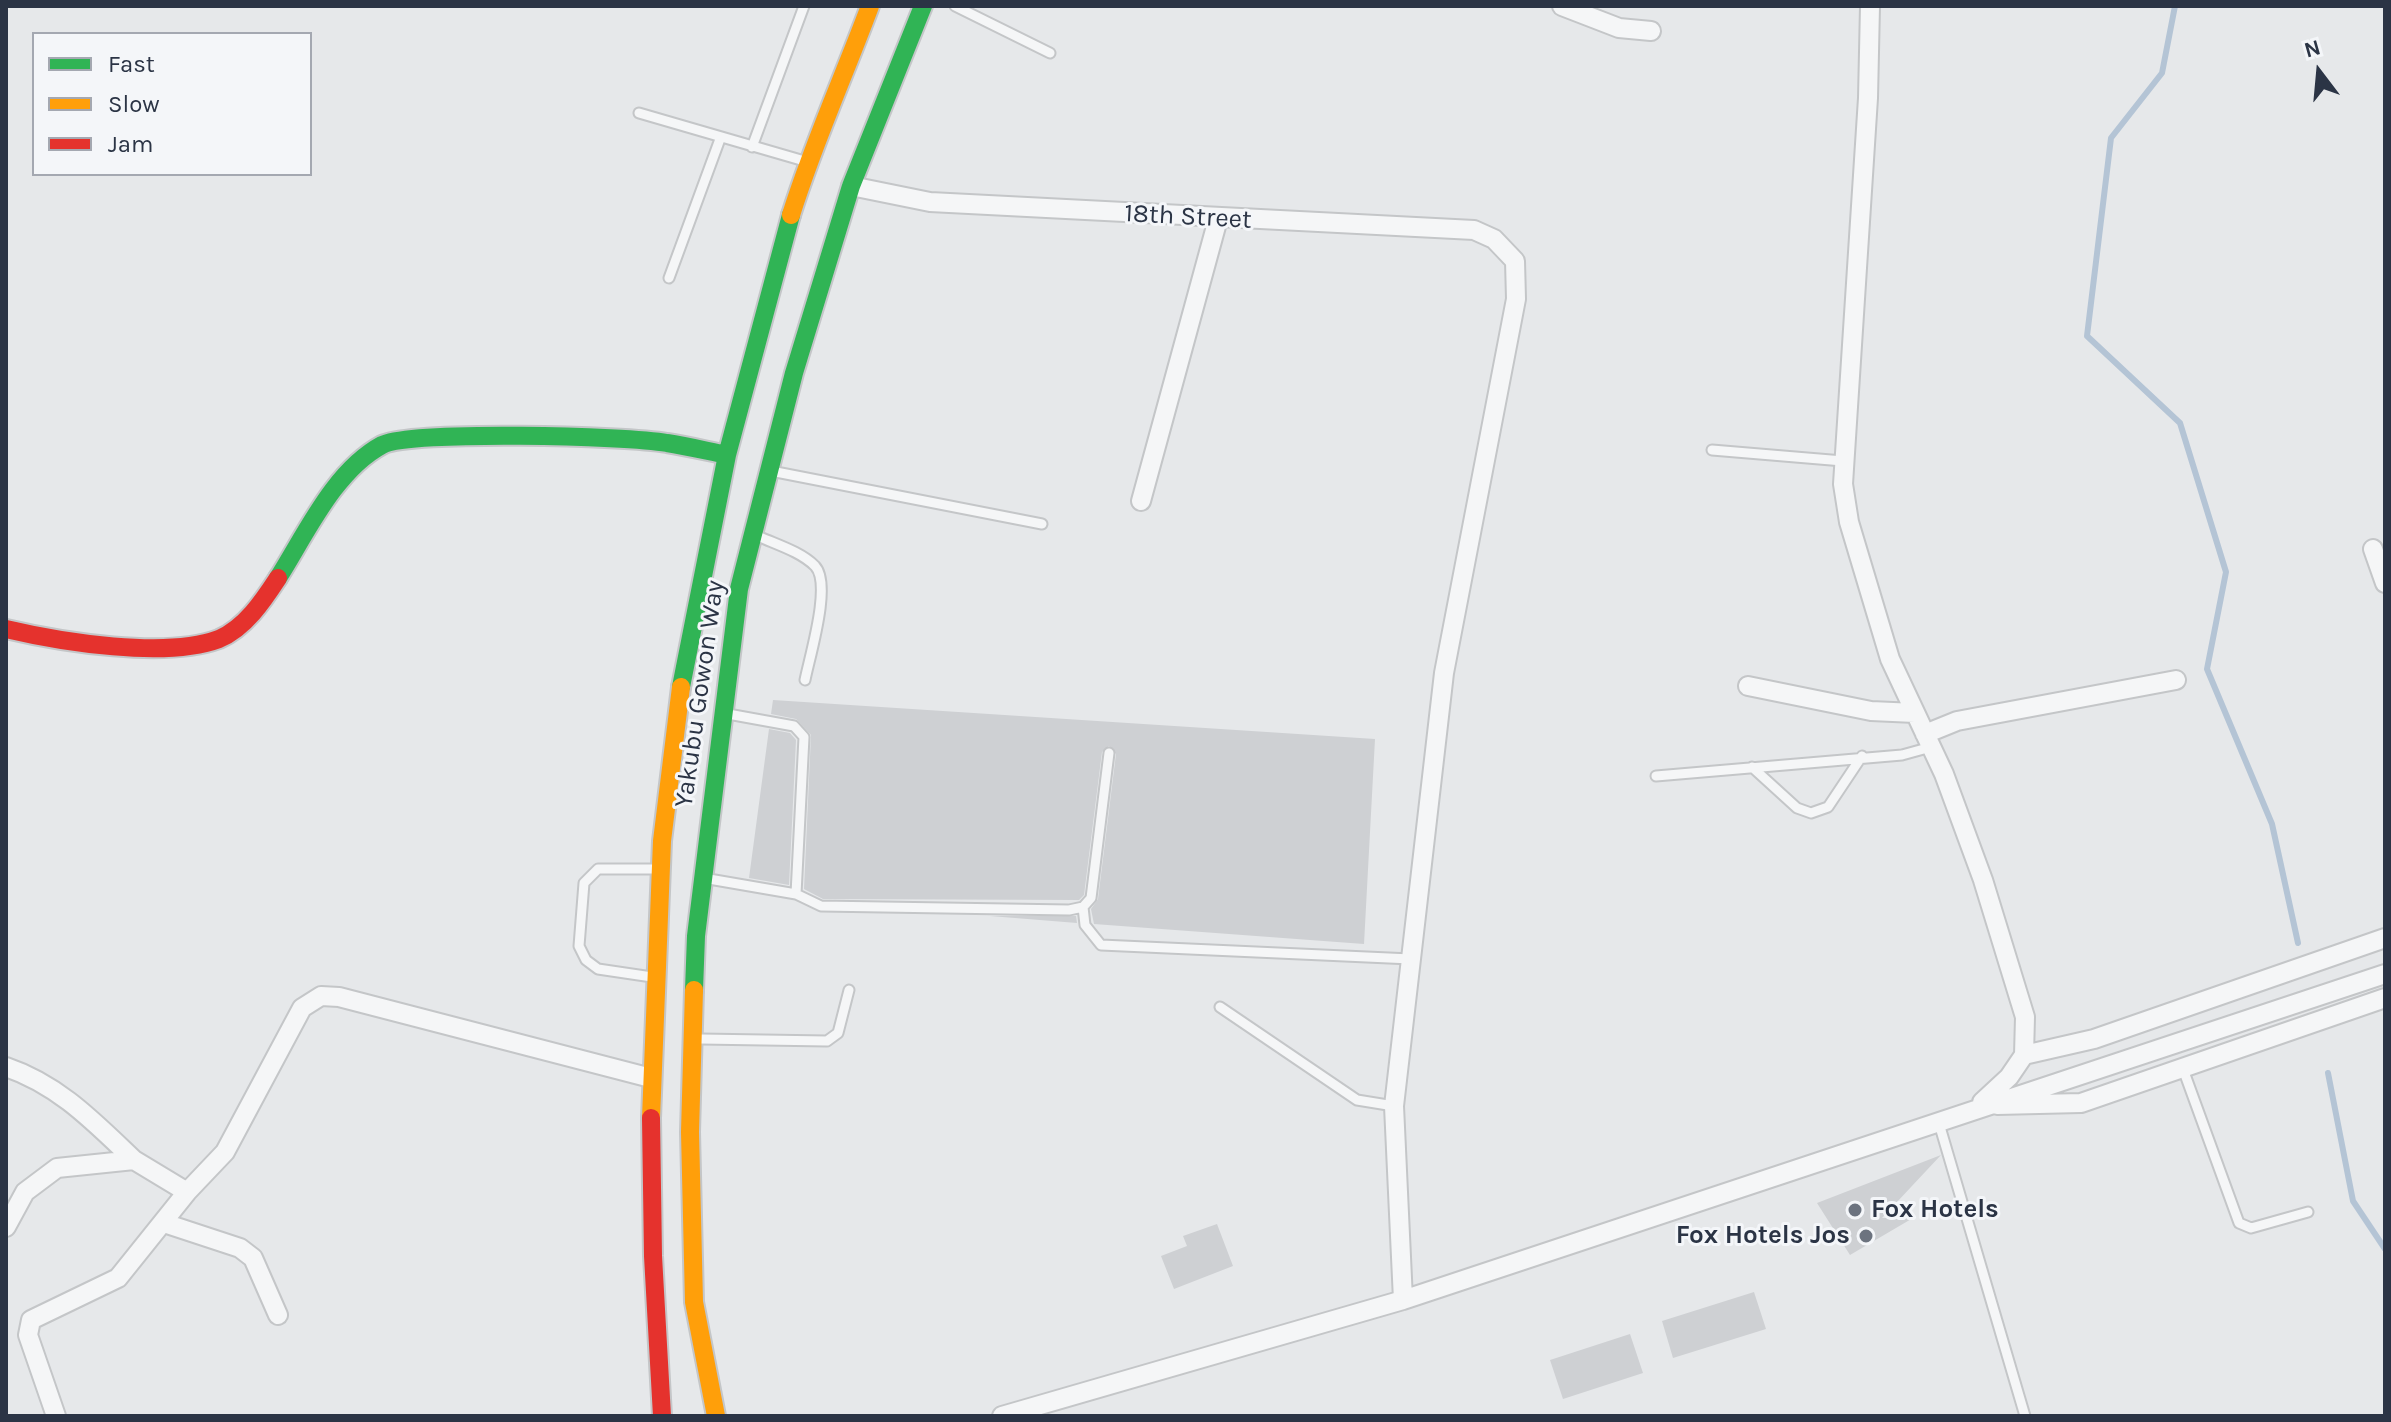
<!DOCTYPE html>
<html>
<head>
<meta charset="utf-8">
<style>
	body { margin:0 }
	#map { position:relative; width:2391px; height:1422px; overflow:hidden; background:#e6e8ea; font-family:Karla,sans-serif }
	canvas { display:block }
	.frame { position:absolute; inset:0; border:8px solid #2b3445; pointer-events:none }
	.legend { position:absolute; left:32px; top:32px; width:280px; height:144px; box-sizing:border-box; background:#f4f6f9; border:2px solid #a4a8b1; margin:0; padding:10px 14px; list-style:none; font-size:24px; color:#2b3445 }
	.legend li { display:flex; align-items:center; gap:16px; height:40px }
	.legend b { width:40px; border:2px solid #a4a8b1 }
	.north { position:absolute; left:2279px; top:32px; width:80px; height:80px; -webkit-text-stroke:6px #f4f6f9; paint-order:stroke; rotate:344deg; font-size:22px; font-weight:700; line-height:32px; text-align:center; color:#2b3445 }
	.north::after { content:''; display:block; margin:auto; width:28px; height:36px; background:#2b3445; clip-path:polygon(50% 0,100% 100%,50% 72%,0 100%) }
</style>
</head>
<body>
<div id="map">
<canvas width="2391" height="1422"></canvas>
<div class="frame"></div>
<ul class="legend">
<li><b style="height:10px;background:#30b455"></b>Fast</li>
<li><b style="height:10px;background:#ff9f0a"></b>Slow</li>
<li><b style="height:10px;background:#e5322d"></b>Jam</li>
</ul>
<div class="north">N</div>
</div>
<script>
const context = document.querySelector('canvas').getContext('2d');
context.lineJoin = 'round';
function strokePath(path, color, width, dash) {
  context.strokeStyle = color;
  context.lineWidth = width;
  context.lineCap = dash ? 'butt' : 'round';
  context.setLineDash(dash || []);
  context.stroke(path);
}
function paint(path, color) {
  context.fillStyle = color;
  context.fill(path, 'evenodd');
}
function write(font, color, halo, rows, align = 'center') {
  context.font = font + ' Karla,sans-serif';
  context.lineWidth = 6;
  context.setLineDash([]);
  context.textBaseline = 'middle';
  context.strokeStyle = halo;
  context.fillStyle = color;
  for (const [text, x, y, turn = 0] of rows) {
    context.save();
    context.translate(x, y);
    context.rotate((+turn || 0) * Math.PI / 180);
    context.textAlign = isNaN(turn) ? turn : align;
    if (halo) context.strokeText(text, 0, 0);
    context.fillText(text, 0, 0);
    context.restore();
  }
}
const stream = new Path2D(`
	M2175 6 2162 73 2111 138 2087 336 2180 423 2226 572 2207 669 2272 824 2298 943
	M2328 1073 2353 1201 2385 1249`);
const building = new Path2D(`
	M773 700 1375 739 1364 944 1094 924 1091 909 1098 899 1116 754 1109 746 1102 752 1084 895 1079 900 823 899 804 889 811 735 796 719 771 714Z
	M769 729 790 733 796 740 789 885 749 878Z
	M990 916H1076L1077 923Z
	M1941 1155 1882 1218H1913L1850 1255 1817 1203Z
	M1217 1224 1233 1266 1174 1289 1161 1256 1187 1246 1183 1236Z
	M1754 1292 1766 1329 1673 1358 1662 1321Z
	M1630 1334 1643 1373 1563 1399 1550 1360Z`);
const lane = new Path2D(`
	M955 6 1050 53
	M639 113 801 160
	M752 147 804 6
	M669 278 720 139
	M1712 450 1843 461
	M776 472 1042 524
	M760 537C778 545 801 552 815 566 832 584 810 655 805 680
	M728 714 794 726 804 737 796 894
	M1752 767 1797 808 1811 813 1828 807 1862 756
	M1656 776 1902 755 1931 747
	M709 879 796 894 821 906 1069 910 1083 907 1091 898 1109 753
	M1083 907 1085 925 1101 945 1411 959
	M652 977 598 969 586 960 579 946 584 883 598 869H654
	M1220 1007 1357 1100 1394 1106
	M701 1039 827 1041 838 1033 849 990
	M2183 1069 2239 1223 2251 1228 2308 1212
	M1938 1120 2025 1416`);
const street = new Path2D(`
	M1562 6 1619 28 1651 31
	M1870 6 1868 98 1843 484 1849 522 1890 659 1944 774 1983 880 2025 1017 2024 1055 2009 1077 1982 1102
	M851 186 930 202 1474 230 1494 239 1515 261 1516 299 1444 673 1394 1106 1403 1300
	M1141 501 1218 219
	M2373 549 2385 583
	M1748 686 1871 711 1915 713
	M1925 734 1957 721 2176 680
	M2024 1055 2094 1039 2385 938
	M6 1067C59 1085 94 1122 134 1160
	M1997 1105 2081 1103 2385 998
	M164 1223 240 1248 253 1258 278 1315
	M6 1227 25 1192 57 1168 134 1160 187 1192
	M56 1416 28 1335 31 1320 118 1278 187 1192 225 1152 302 1008 321 996 339 997 651 1078
	M1002 1416 1403 1300 2385 974`);
const fast = new Path2D(`
	M278 578C306 534 334 471 382 445 411 430 628 436 667 443 687 446 707 451 727 455
	M681 687 727 455 791 215
	M694 990 696 936 739 589 794 373 851 186 923 6`);
const slow = new Path2D(`
	M791 215C813 144 844 76 870 6
	M694 990 690 1132 694 1302 716 1416
	M651 1118 662 841 681 687`);
const jam = new Path2D(`
	M6 629C61 642 166 659 219 639 245 628 263 601 278 578
	M651 1118 653 1256 662 1416`);
const markers = [
	[1855,1210,8,"#6c737f"],
	[1866,1236,8,"#6c737f"]
];
const streetNames = [
	["18th Street",1188,217,3],
	["Yakubu Gowon Way",700,694,-82]
];
const poiNames = [
	["Fox Hotels",1871,1210],
	["Fox Hotels Jos",1850,1236,"right"]
];
strokePath(stream, '#b4c4d5', 6);
paint(building, '#ced0d3');
strokePath(lane, '#c4c6c8', 13);
strokePath(street, '#c4c6c8', 22);
strokePath(fast, '#c4c6c8', 22);
strokePath(slow, '#c4c6c8', 22);
strokePath(jam, '#c4c6c8', 22);
strokePath(lane, '#f5f6f7', 9);
strokePath(street, '#f5f6f7', 18);
strokePath(fast, '#30b455', 18);
strokePath(slow, '#ff9f0a', 18);
strokePath(jam, '#e5322d', 18);
for (const [x, y, r, color] of markers) {
  const dot = new Path2D();
  dot.arc(x, y, r, 0, 2 * Math.PI);
  context.fillStyle = color;
  context.fill(dot);
  strokePath(dot, '#f4f6f9', 3);
}
write('26px', '#2b3445', '#f4f6f9', streetNames);
write('bold 26px', '#2b3445', '#f4f6f9', poiNames, 'left');
</script>
</body>
</html>
